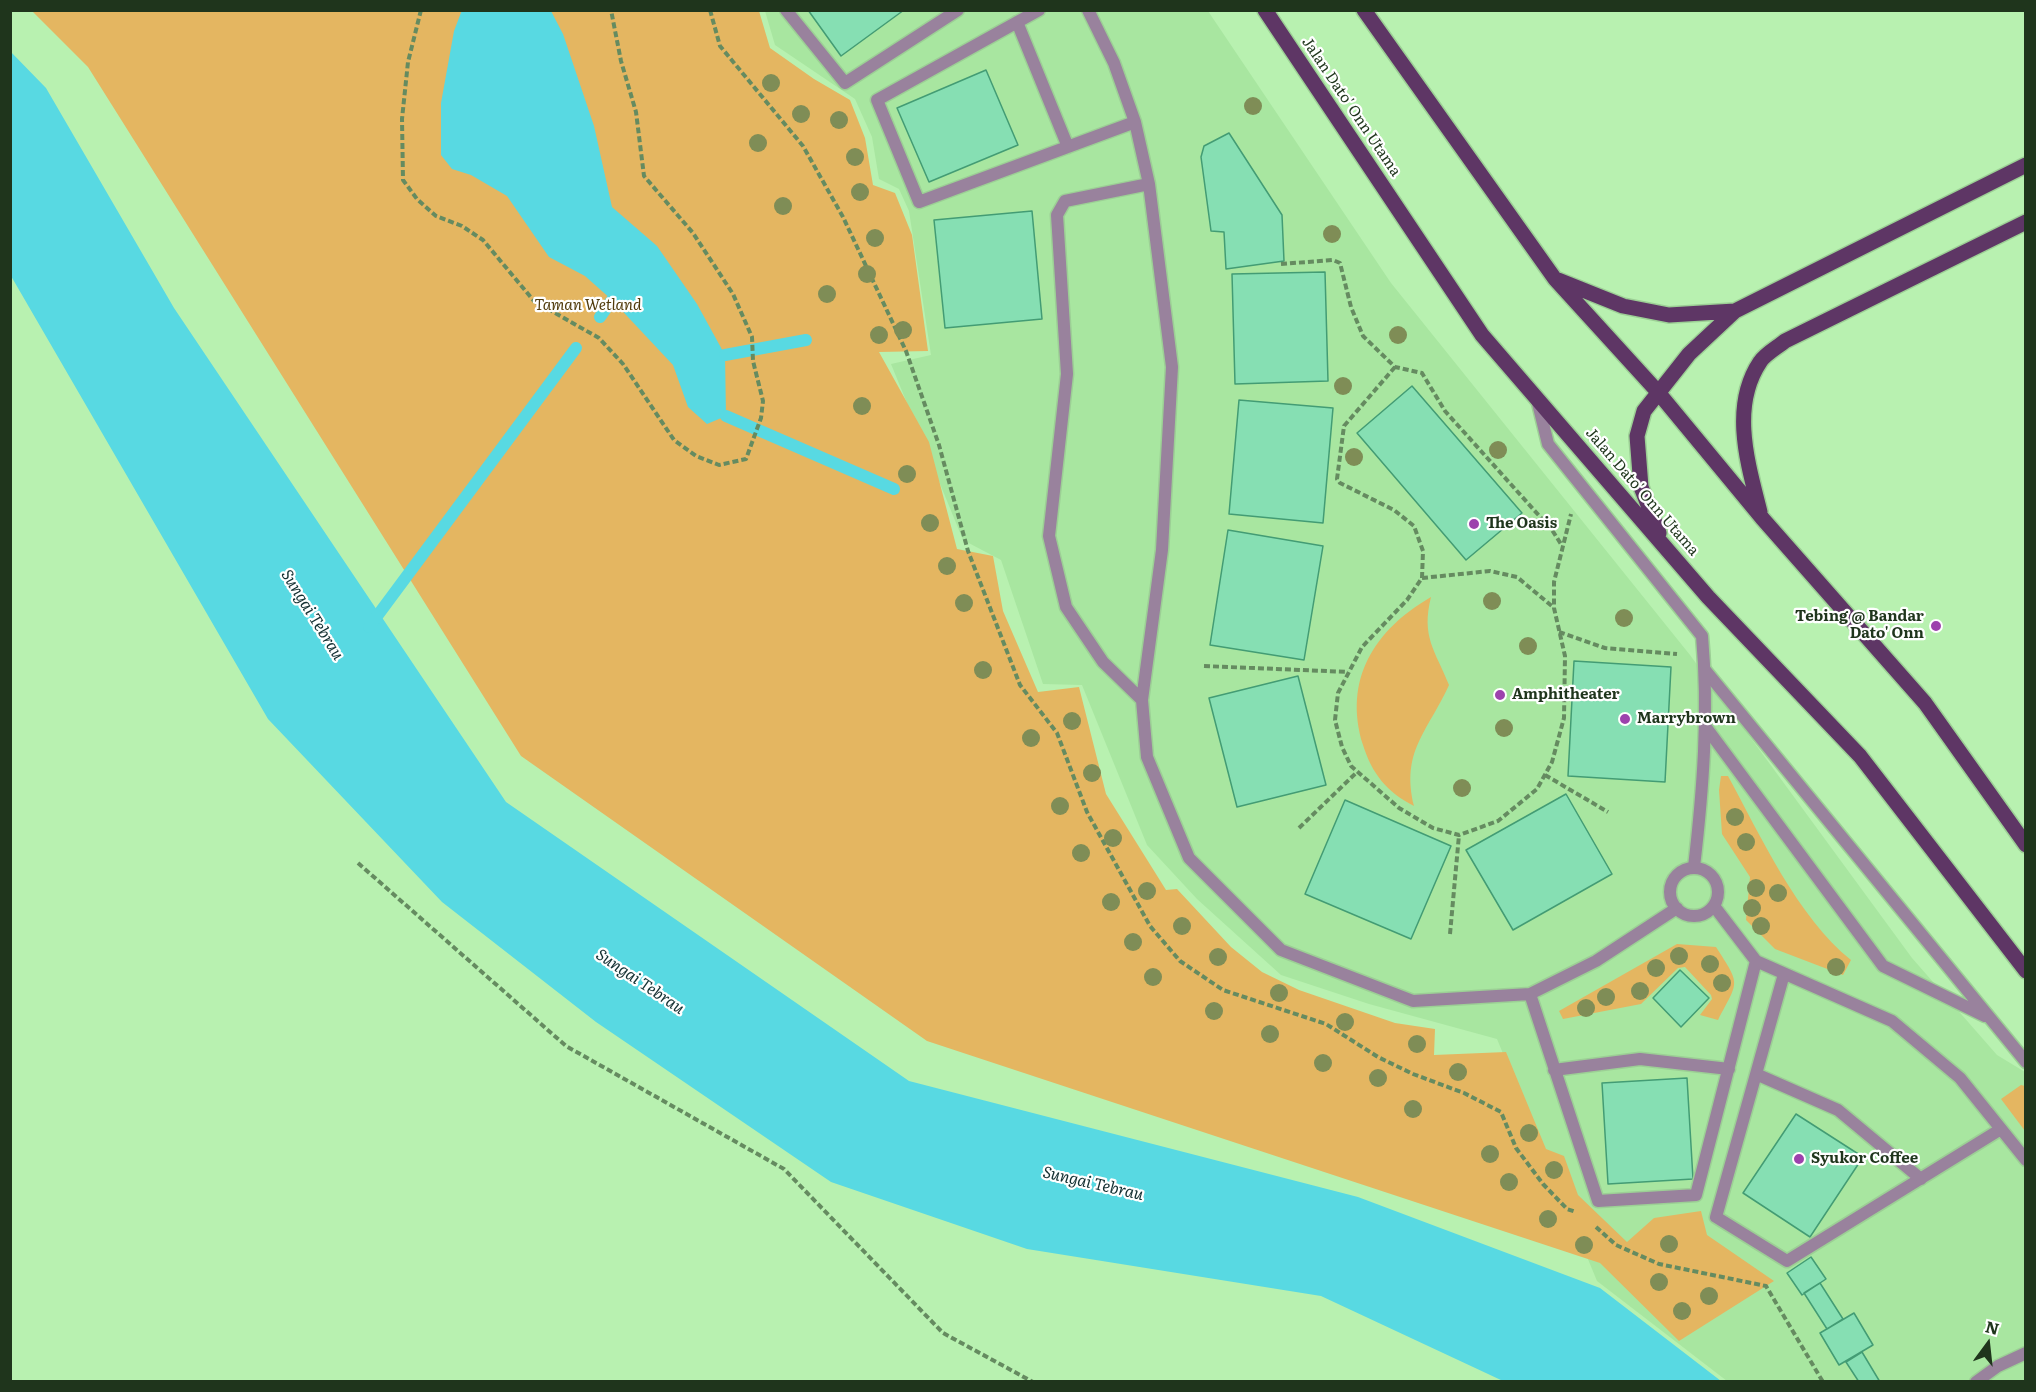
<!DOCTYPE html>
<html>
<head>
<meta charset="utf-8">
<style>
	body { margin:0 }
	#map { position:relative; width:2036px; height:1392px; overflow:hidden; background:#b8f1b0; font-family:Literata,serif }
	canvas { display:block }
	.frame { position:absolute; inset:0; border:12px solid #1f351c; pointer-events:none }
	.north { position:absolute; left:1958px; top:1314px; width:60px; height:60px; -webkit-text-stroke:4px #fff; paint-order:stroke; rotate:15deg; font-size:16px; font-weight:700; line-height:24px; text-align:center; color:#1f351c }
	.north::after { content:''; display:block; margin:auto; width:21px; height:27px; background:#1f351c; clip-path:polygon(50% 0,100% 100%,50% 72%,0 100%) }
</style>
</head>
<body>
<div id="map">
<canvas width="2036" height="1392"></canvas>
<div class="frame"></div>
<div class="north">N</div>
</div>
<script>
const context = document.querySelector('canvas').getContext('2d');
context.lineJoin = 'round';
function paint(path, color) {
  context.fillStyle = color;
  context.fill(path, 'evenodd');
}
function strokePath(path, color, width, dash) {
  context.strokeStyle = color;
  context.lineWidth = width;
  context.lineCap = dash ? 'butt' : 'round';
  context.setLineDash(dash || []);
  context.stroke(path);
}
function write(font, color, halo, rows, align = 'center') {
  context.font = font + ' Literata,serif';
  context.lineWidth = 4.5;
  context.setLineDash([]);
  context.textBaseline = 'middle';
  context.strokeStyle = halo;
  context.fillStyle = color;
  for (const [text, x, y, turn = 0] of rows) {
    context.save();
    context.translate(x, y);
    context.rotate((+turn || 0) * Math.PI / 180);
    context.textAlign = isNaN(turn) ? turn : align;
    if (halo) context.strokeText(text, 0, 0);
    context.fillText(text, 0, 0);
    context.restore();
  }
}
const built = new Path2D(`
	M765 11H1208L1391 283 1690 655 1912 958 1997 1055 2025 1072V1381H1727L1597 1281 1497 1039 1369 1004 1281 975 1197 899 1147 845 1082 685 1043 684 1001 560 963 540 891 364 931 355 909 211 899 189 879 179 872 137 855 99 775 45Z`);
const green = new Path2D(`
	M32 11H759L770 48 814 79 850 100 865 138 873 185 895 193 912 235 928 351 879 352 929 442 957 549 993 556 1003 611 1038 692 1079 687 1106 794 1166 890 1177 889 1231 947 1262 972 1299 990 1395 1023 1435 1029 1434 1055 1506 1052 1546 1149 1564 1156 1578 1195 1627 1242 1654 1218 1701 1211 1707 1235 1774 1281 1679 1341 1600 1263 927 1041 521 756 88 67Z
	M1431 597C1421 637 1435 650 1449 685 1427 733 1401 751 1414 806 1387 792 1372 774 1363 745 1343 680 1374 630 1431 597Z
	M1721 776H1728C1760 835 1798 918 1851 960L1843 975 1775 949 1746 920 1750 877 1722 834 1719 790Z
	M1677 944 1716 947C1741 986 1739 980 1718 1020L1700 1015 1712 999 1711 995 1685 967 1678 968 1641 1004 1563 1019 1559 1011Z
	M2021 1085 2025 1086V1131L2001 1099Z`);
const water = new Path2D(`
	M462 10 551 11 563 34 594 126 612 207 657 246 697 304 725 355 726 416 707 424 688 407 673 365 612 300 585 276 549 257 507 196 471 175 452 169 441 155V103L454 31Z
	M10 51 46 88 174 308 506 802 909 1081 1358 1197 1600 1288 1721 1381H1503L1321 1296 1027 1249 831 1182 596 1022 442 902 268 719 11 276Z`);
const stream = new Path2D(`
	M600 317 612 300
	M725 355 806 340
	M726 416 894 489
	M369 627 576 348`);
const building = new Path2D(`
	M808 10H904L841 56Z
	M986 70 1018 145 929 182 897 108Z
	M1229 133 1282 215 1284 261 1226 269 1224 232 1211 231 1201 157 1204 146Z
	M1032 211 1042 319 945 328 934 220Z
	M1325 272 1328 381 1235 384 1232 274Z
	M1412 386 1522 513 1466 560 1357 433Z
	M1239 400 1333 408 1323 523 1229 514Z
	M1228 530 1323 546 1304 660 1210 645Z
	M1574 661 1671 667 1665 782 1568 776Z
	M1298 676 1326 785 1237 807 1209 698Z
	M1566 794 1612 874 1513 930 1466 850Z
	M1345 800 1451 846 1411 939 1305 894Z
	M1680 970 1709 998 1681 1027 1653 998Z
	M1687 1078 1693 1179 1608 1184 1602 1083Z
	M1796 1114 1863 1157 1810 1237 1743 1193Z
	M1811 1257 1826 1279 1802 1295 1787 1273Z
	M1820 1283 1843 1319 1827 1329 1804 1293Z
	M1854 1313 1873 1345 1839 1365 1820 1333Z
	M1862 1352 1880 1382H1859L1846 1362Z`);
const path = new Path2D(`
	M421 10 408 62 402 119 403 180 417 199 436 216 462 226 483 240 534 301 599 338 623 364 674 440 696 456 719 465 746 459 761 418 763 401 753 361 752 337 733 294 693 233 644 176 636 112 621 61 611 10
	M710 10 720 46 803 146 843 217 906 351 939 445 968 551 1020 685 1057 733 1087 812 1150 926 1180 961 1223 990 1326 1024 1378 1057 1413 1074 1464 1093 1501 1112 1516 1148 1543 1184 1567 1209 1576 1212
	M1281 264 1333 260 1340 263 1351 307 1363 336 1395 367 1422 373 1445 411 1552 530 1561 544
	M1395 367 1344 426 1337 479 1340 483 1394 510 1414 526 1423 551 1422 578 1407 600 1362 647 1338 693 1335 720 1342 747 1351 766 1399 808 1433 828 1459 835 1498 821 1537 789 1552 762 1564 718 1565 656 1554 608V582L1571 514
	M1422 578 1490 571 1517 577 1553 607
	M1559 632 1605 648 1677 654
	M1204 666 1348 672
	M1545 775 1608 812
	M1299 828 1357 772
	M358 863 566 1046 784 1169 943 1333 1033 1382
	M1450 934 1459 835
	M1596 1227 1616 1245 1659 1264 1766 1286 1823 1382`);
const lane = new Path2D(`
	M1705 670 2026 1062
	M1705 726 1883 966 1985 1016`);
const street = new Path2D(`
	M786 10 845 83 958 10
	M1039 10 877 100 919 202 1135 122
	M1088 10 1114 63 1135 122 1149 184 1172 367 1162 550 1142 700 1147 757 1189 858 1281 950 1413 1001 1530 994 1596 961 1677 908
	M1017 22 1068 147
	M1537 399 1548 444 1702 636C1709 713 1703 790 1694 867
	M1142 700 1103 662 1066 607 1049 536 1067 374 1057 215 1065 201 1149 184
	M1670 892a24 24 0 1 1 48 0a24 24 0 1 1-48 0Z
	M1714 906 1756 961 1892 1021 1960 1078 2026 1160
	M1784 974 1716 1217 1787 1261 2001 1129
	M1530 994 1598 1201 1696 1195 1756 961
	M1554 1070 1640 1059 1729 1069
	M1756 1074 1838 1110 1921 1179
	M1976 1382 1998 1366 2026 1353`);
const primary = new Path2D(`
	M1265 10 1482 335 1708 597 1860 756 2026 971
	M1364 10 1555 279 1657 391 1762 518 1925 703 2026 845
	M1558 280 1623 306 1669 315 1735 311
	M1760 512C1748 464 1730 407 1760 362 1765 354 1778 347 1785 341L2026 222
	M1659 533 1641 487 1637 436 1644 411 1689 354 1735 311 2026 165`);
const trees = [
	[771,83],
	[1253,106],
	[801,114],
	[839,120],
	[758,143],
	[855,157],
	[860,192],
	[783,206],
	[1332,234],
	[875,238],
	[867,274],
	[827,294],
	[903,330],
	[879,335],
	[1398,335],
	[1343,386],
	[862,406],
	[1498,450],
	[1354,457],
	[907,474],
	[930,523],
	[947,566],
	[1492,601],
	[964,603],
	[1624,618],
	[1528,646],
	[983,670],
	[1072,721],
	[1504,728],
	[1031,738],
	[1092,773],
	[1462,788],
	[1060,806],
	[1735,817],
	[1113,838],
	[1746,842],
	[1081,853],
	[1756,888],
	[1147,891],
	[1778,893],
	[1111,902],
	[1752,908],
	[1182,926],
	[1761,926],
	[1133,942],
	[1679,956],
	[1218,957],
	[1710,964],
	[1836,967],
	[1656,968],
	[1153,977],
	[1722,983],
	[1640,991],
	[1279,993],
	[1606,997],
	[1586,1008],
	[1214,1011],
	[1345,1022],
	[1270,1034],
	[1417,1044],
	[1323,1063],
	[1458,1072],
	[1378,1078],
	[1413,1109],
	[1529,1133],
	[1490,1154],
	[1554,1170],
	[1509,1182],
	[1548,1219],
	[1669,1244],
	[1584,1245],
	[1659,1282],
	[1709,1296],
	[1682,1311]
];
const markers = [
	[1474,524,6,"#9d42ad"],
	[1936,626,6,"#9d42ad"],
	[1500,695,6,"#9d42ad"],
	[1625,719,6,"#9d42ad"],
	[1799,1159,6,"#9d42ad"]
];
const streetNames = [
	["Jalan Dato' Onn Utama",1351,107,56],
	["Jalan Dato' Onn Utama",1642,492,49]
];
const parkNames = [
	["Taman Wetland",588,306]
];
const poiNames = [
	["The Oasis",1486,524],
	["Tebing @ Bandar",1924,617,"right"],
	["Dato' Onn",1924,634,"right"],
	["Amphitheater",1512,695],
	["Marrybrown",1637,719],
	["Syukor Coffee",1811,1159]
];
const waterNames = [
	["Sungai Tebrau",312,615,58],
	["Sungai Tebrau",640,982,34],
	["Sungai Tebrau",1093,1184,13]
];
paint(built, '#a8e6a0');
paint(green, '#e4b661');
paint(water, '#58d9e2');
strokePath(stream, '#58d9e2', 12);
paint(building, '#86dfb3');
strokePath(building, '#439c74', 1.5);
strokePath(lane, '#9ccf95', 15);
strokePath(street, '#9ccf95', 15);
strokePath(primary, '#9ccf95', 18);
strokePath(path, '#658b60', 4, [6, 3]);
strokePath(lane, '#99829d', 12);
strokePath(street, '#99829d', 12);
strokePath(primary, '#5e3665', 15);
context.fillStyle = '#7f8d56';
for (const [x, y] of trees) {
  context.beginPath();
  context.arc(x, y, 9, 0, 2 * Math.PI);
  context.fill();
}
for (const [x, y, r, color] of markers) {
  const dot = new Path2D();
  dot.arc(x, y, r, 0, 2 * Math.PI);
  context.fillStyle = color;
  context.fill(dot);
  strokePath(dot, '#fff', 2);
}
write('15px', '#1f351c', '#fff', streetNames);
write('italic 15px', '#513b0c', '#fff', parkNames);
write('bold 15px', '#1f351c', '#fff', poiNames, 'left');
write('italic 16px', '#143032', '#fff', waterNames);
</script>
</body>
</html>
